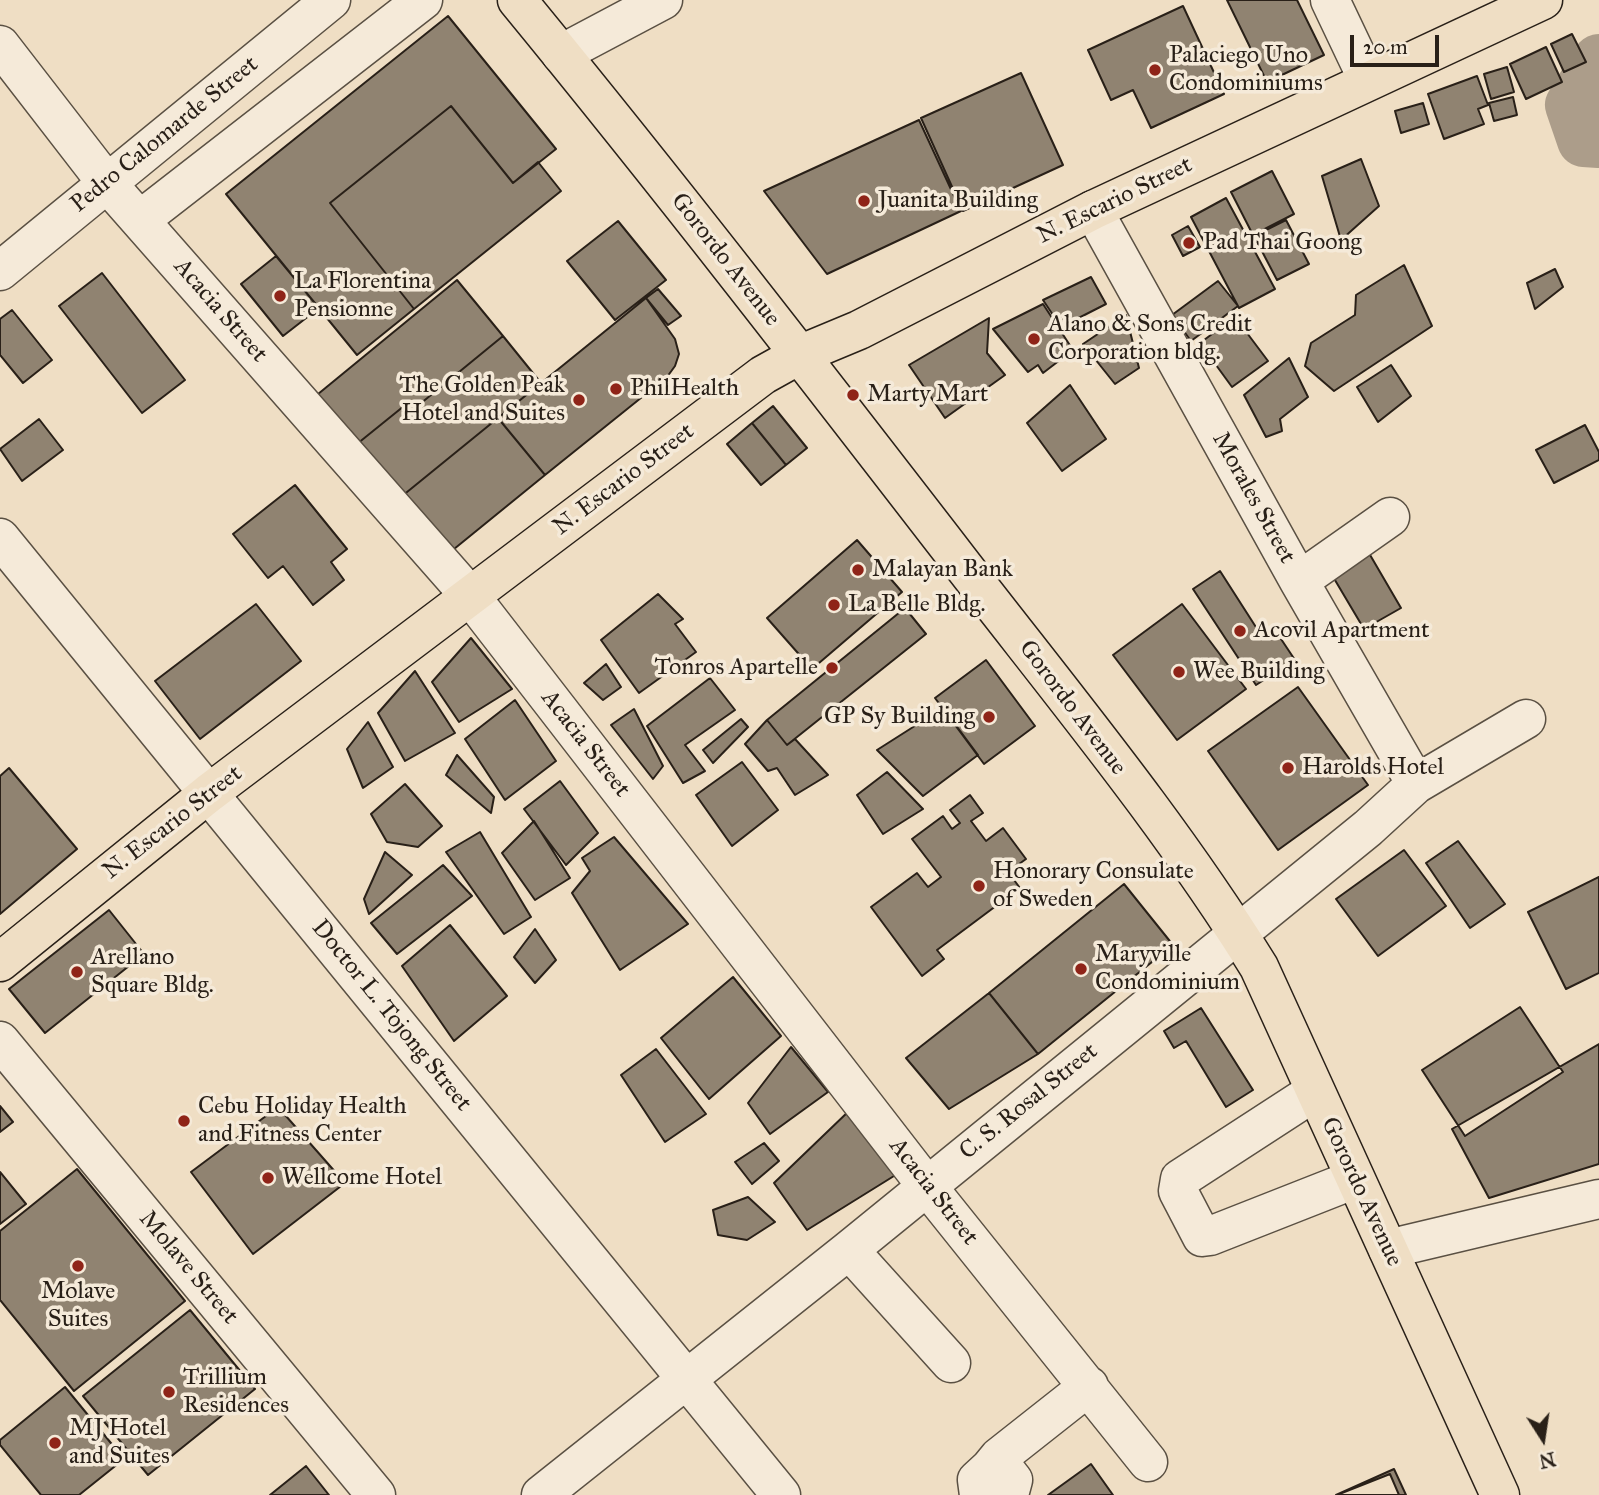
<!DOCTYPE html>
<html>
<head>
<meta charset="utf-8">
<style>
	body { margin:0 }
	#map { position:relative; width:1599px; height:1495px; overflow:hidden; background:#efdec4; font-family:"IM FELL Great Primer",serif }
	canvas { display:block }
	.north { position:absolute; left:1508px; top:1404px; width:70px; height:70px; -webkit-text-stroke:5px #f5ead9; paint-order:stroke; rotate:168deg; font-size:19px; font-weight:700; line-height:28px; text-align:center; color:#292018 }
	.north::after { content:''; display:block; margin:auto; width:24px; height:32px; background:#292018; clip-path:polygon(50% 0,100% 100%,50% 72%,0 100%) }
	.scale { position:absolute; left:1350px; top:35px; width:89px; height:32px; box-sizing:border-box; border:4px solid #292018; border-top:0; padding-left:9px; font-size:21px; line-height:24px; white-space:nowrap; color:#292018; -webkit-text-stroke:5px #f5ead9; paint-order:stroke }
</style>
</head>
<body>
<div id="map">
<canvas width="1599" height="1495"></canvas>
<div class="north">N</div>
<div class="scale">20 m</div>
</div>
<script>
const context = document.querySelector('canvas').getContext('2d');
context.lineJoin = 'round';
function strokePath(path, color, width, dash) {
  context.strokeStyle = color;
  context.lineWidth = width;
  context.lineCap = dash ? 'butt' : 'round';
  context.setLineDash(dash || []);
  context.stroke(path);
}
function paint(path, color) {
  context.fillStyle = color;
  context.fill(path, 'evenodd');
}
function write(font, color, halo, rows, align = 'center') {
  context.font = font + ' "IM FELL Great Primer",serif';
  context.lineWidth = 7;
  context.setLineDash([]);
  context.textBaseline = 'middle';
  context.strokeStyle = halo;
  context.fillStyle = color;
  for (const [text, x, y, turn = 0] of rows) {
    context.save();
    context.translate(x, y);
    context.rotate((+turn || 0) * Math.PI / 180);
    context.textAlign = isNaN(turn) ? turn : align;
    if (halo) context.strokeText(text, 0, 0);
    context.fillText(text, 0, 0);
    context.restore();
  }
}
const river = new Path2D(`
	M1599 61 1572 105 1584 140 1599 141`);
const building = new Path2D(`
	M1227 0H1297L1324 55 1267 82Z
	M1183 6 1224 94 1151 128 1133 90 1111 100 1088 50Z
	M448 16 556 149 513 183 451 106 330 203 414 309 357 355 226 194Z
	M1572 34 1586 62 1564 72 1551 44Z
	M1546 47 1562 82 1526 99 1510 64Z
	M1507 67 1514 92 1491 99 1484 74Z
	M1021 73 1063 165 963 211 921 118Z
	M1477 76 1488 105 1478 109 1484 124 1444 139 1428 94Z
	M1513 97 1517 115 1494 121 1489 103Z
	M1423 103 1429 124 1401 133 1395 111Z
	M451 106 513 183 538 162 561 191 414 309 330 203Z
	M919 120 961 211 827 274 764 191Z
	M1361 159 1379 206 1341 240 1322 176Z
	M1272 171 1294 214 1253 235 1231 192Z
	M1226 198 1275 289 1239 308 1191 217Z
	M1286 220 1309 264 1277 280 1254 236Z
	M618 221 666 280 615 320 567 261Z
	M1188 226 1200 247 1183 256 1172 235Z
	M276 256 319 308 283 336 241 284Z
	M1404 265 1432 326 1334 391 1305 366 1311 343 1355 315 1356 295Z
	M1555 269 1563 287 1535 309 1527 283Z
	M102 273 185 380 142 413 59 306Z
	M1091 277 1106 304 1061 327 1043 300Z
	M457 280 503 336 409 413 404 406 352 448 312 399Z
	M1218 281 1238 306 1191 341 1172 315Z
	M658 289 681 316 668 325 646 298Z
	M646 298 675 339 679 354 675 366 667 377 545 475 498 418Z
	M1043 304 1073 350 1043 373 1038 365 1028 372 993 329Z
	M12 310 52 360 23 383 0 355V319Z
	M1126 315 1139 368 1115 384 1083 344Z
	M1235 317 1268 361 1232 387 1200 343Z
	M989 318 987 353 1005 375 945 418 909 365Z
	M503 336 541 383 396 501 352 448 404 406 409 413Z
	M1289 358 1308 397 1280 419 1282 431 1266 437 1244 395Z
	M1391 365 1411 396 1378 422 1357 387Z
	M1070 385 1106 439 1062 471 1027 423Z
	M773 406 807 448 786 465 752 423Z
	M498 418 545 475 443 558 396 501Z
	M39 419 63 450 22 481 0 449Z
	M752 423 786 465 761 485 727 444Z
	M1585 425 1599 452V460L1554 483 1536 450Z
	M295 485 347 549 331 562 344 580 313 605 283 566 268 578 233 534Z
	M857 540 902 592 812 669 767 618Z
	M1366 548 1401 608 1364 629 1329 570Z
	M1220 571 1261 635 1273 627 1295 660 1256 685 1193 589Z
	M658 594 683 619 675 624 696 652 639 693 601 640Z
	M256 604 301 661 200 739 155 681Z
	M1182 604 1246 689 1177 740 1113 655Z
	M905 608 926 634 787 745 767 720Z
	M471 638 512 689 459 722 432 682Z
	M986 660 1035 726 984 764 935 698Z
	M606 664 621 687 603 700 584 683Z
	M415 671 455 733 405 761 378 713Z
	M710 678 735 710 685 745 705 771 683 783 647 726Z
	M1298 687 1368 785 1278 850 1208 751Z
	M515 700 556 761 505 800 465 739Z
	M943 708 978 755 923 796 877 750Z
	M634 709 663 766 653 779 611 725Z
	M741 719 748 727 713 763 703 750Z
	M767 720 787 745 795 739 828 775 795 795 777 768 768 771 745 744Z
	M368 722 393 767 363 788 347 749Z
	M457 755 494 797 491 813 446 775Z
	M742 762 778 810 732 846 696 795Z
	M9 768 77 849 0 914V776Z
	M887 772 923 809 883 834 857 795Z
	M560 781 598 833 566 865 524 809Z
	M405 784 442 826 418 847 387 842 371 814Z
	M970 795 983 813 971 821 986 841 1003 828 1026 859 1008 872 1020 888 937 950 944 959 922 976 871 907 917 873 928 887 941 877 912 839 943 816 952 829 960 823 950 810Z
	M534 821 570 878 535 900 502 853Z
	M480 832 531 917 504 934 446 852Z
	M614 837 688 924 620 970 572 893 590 871 582 858Z
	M1458 841 1505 904 1470 928 1426 863Z
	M1404 850 1446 906 1378 956 1336 899Z
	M385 852 412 875 369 914 364 899Z
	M443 865 472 896 397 954 371 923Z
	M1599 877V973L1566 989 1528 912Z
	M1124 884 1173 945 1038 1054 989 993Z
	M109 910 144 954 45 1033 9 989Z
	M450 925 507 996 454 1041 402 966Z
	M535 929 556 960 535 983 514 957Z
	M733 977 781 1036 709 1099 661 1038Z
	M989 993 1038 1054 949 1109 906 1058Z
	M1520 1007 1563 1072 1465 1136 1422 1070Z
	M1201 1008 1253 1090 1226 1107 1186 1041 1174 1048 1164 1031Z
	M1599 1044V1164L1489 1198 1452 1129Z
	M791 1047 828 1092 770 1134 748 1103Z
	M656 1049 706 1114 665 1142 621 1075Z
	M0 1106 13 1122 0 1132Z
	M278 1107 345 1183 253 1254 191 1172Z
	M851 1109 902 1171 807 1230 774 1183Z
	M764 1143 779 1161 752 1184 735 1162Z
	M77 1169 185 1301 74 1391 0 1300V1231Z
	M0 1172 26 1204 0 1224Z
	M748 1197 775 1222 747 1240 718 1235 713 1210Z
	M190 1310 255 1389 148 1475 83 1396Z
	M65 1387 124 1459 79 1495H41L0 1445V1440Z
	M1091 1464 1113 1495H1048Z
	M306 1466 329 1495H270Z
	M1394 1469 1406 1495H1336Z
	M1390 1474 1399 1495H1337Z`);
const minor = new Path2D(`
	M1330 0 1368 80
	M0 45 106 182 471 597 926 1185 1148 1462
	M561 54 663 0
	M1093 210 1299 581 1416 784
	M140 220 423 0
	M0 271 331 0
	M0 538 781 1495
	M1299 581 1390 517
	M0 1041 376 1495
	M1314 1092 1180 1179 1178 1191 1202 1237 1210 1236 1355 1179
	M1388 1249 1599 1199
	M849 1250 951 1363
	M990 1468 999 1457 1089 1386
	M541 1495 849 1250 1368 828 1416 784 1526 719
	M979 1495 977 1480 990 1468 1006 1471 1013 1480 1009 1495`);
const major = new Path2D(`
	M517 0C669 185 815 374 961 563 1063 695 1171 825 1259 967L1500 1495
	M0 962 209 793 763 375 799 355 859 330 1093 210 1543 0`);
const markers = [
	[1155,70,7,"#8f2418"],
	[864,201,7,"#8f2418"],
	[1189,243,7,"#8f2418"],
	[280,296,7,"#8f2418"],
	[1034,339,7,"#8f2418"],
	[616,389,7,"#8f2418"],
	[853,395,7,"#8f2418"],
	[579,400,7,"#8f2418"],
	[858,570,7,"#8f2418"],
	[834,605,7,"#8f2418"],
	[1240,631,7,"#8f2418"],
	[832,668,7,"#8f2418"],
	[1179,672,7,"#8f2418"],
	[989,717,7,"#8f2418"],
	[1288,768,7,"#8f2418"],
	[979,886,7,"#8f2418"],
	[1081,969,7,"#8f2418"],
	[77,972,7,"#8f2418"],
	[184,1121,7,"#8f2418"],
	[268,1178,7,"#8f2418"],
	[78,1266,7,"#8f2418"],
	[169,1392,7,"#8f2418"],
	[55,1443,7,"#8f2418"]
];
const poiNames = [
	["Palaciego Uno",1169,56],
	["Condominiums",1169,84],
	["Juanita Building",878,201],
	["Pad Thai Goong",1203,243],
	["La Florentina",294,282],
	["Pensionne",294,310],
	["Alano & Sons Credit",1048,325],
	["Corporation bldg.",1048,353],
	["The Golden Peak",565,386,"right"],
	["Hotel and Suites",565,414,"right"],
	["PhilHealth",630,389],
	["Marty Mart",867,395],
	["Malayan Bank",872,570],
	["La Belle Bldg.",848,605],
	["Acovil Apartment",1254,631],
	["Tonros Apartelle",818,668,"right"],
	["Wee Building",1193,672],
	["GP Sy Building",975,717,"right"],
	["Harolds Hotel",1302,768],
	["Honorary Consulate",993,872],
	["of Sweden",993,900],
	["Maryville",1095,955],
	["Condominium",1095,983],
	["Arellano",91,958],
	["Square Bldg.",91,986],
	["Cebu Holiday Health",198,1107],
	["and Fitness Center",198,1135],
	["Wellcome Hotel",282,1178],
	["Molave",78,1292,"center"],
	["Suites",78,1320,"center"],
	["Trillium",183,1378],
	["Residences",183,1406],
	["MJ Hotel",69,1429],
	["and Suites",69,1457]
];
const streetNames = [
	["Pedro Calomarde Street",165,135,-39],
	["N. Escario Street",1115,201,-26],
	["Gorordo Avenue",725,260,52],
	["Acacia Street",220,311,49],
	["N. Escario Street",624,480,-37],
	["Morales Street",1253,498,61],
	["Gorordo Avenue",1072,708,53],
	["Acacia Street",585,744,52],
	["N. Escario Street",173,823,-38],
	["Doctor L. Tojong Street",391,1016,51],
	["C. S. Rosal Street",1029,1102,-39],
	["Acacia Street",933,1192,52],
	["Gorordo Avenue",1361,1192,65],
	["Molave Street",188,1268,50]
];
strokePath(river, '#ac9d8a', 54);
paint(building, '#908371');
strokePath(building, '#292018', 2);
strokePath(minor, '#5a5043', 41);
strokePath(major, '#292018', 41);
strokePath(minor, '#f5ead9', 38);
strokePath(major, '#efdec4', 38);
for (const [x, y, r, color] of markers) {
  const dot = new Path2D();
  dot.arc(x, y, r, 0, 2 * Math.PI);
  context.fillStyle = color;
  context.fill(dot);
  strokePath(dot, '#f5ead9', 2.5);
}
write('24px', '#292018', '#f5ead9', poiNames, 'left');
write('24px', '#292018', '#f5ead9', streetNames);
</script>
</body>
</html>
